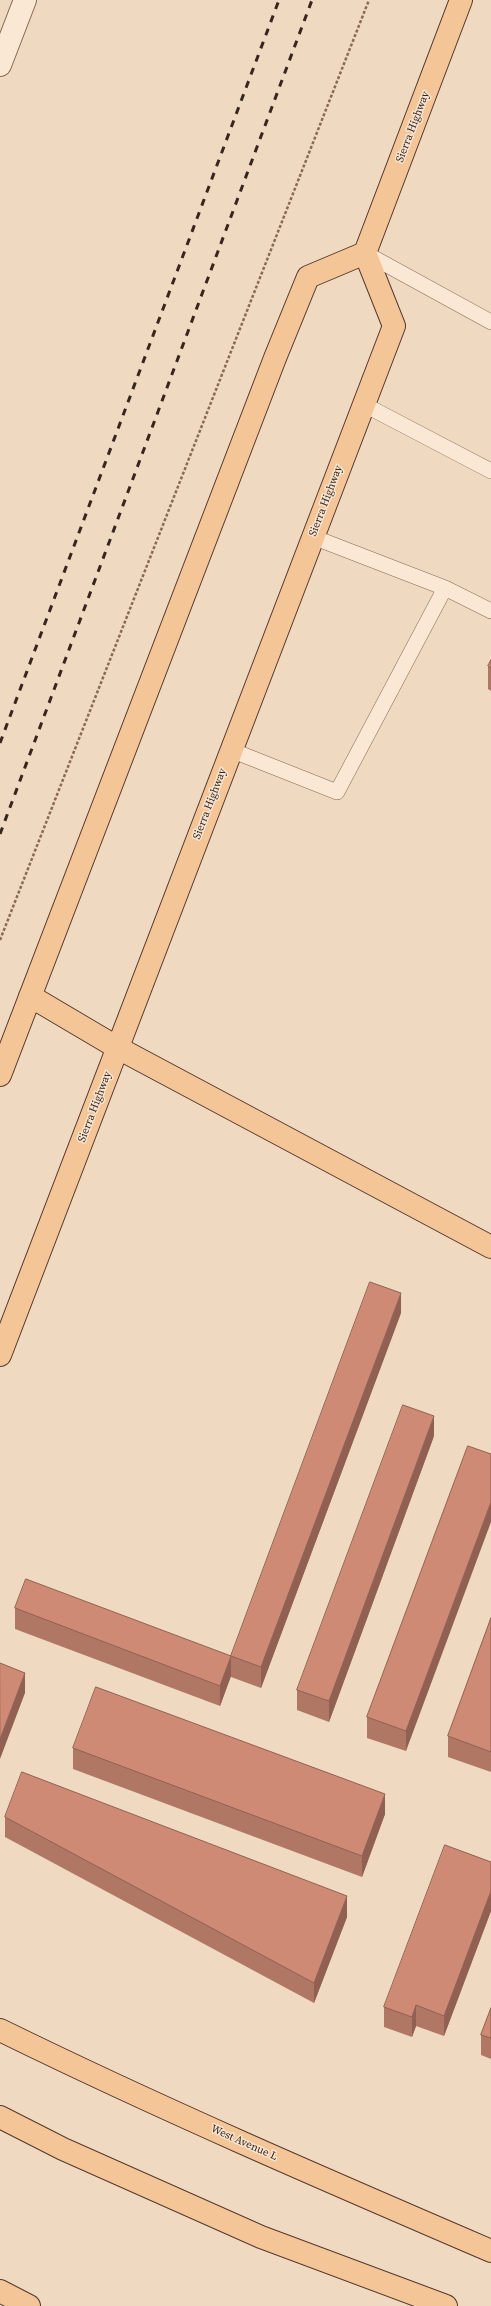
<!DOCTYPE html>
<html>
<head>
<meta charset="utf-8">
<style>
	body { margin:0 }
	canvas { display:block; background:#efd9c1 }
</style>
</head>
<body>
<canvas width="491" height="2306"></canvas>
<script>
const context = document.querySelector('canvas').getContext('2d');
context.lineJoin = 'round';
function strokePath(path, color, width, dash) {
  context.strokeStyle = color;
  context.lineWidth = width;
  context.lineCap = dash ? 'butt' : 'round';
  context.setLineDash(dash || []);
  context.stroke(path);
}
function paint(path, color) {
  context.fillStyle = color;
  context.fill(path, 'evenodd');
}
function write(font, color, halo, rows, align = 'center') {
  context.font = font + ' "Source Serif 4",serif';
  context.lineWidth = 3;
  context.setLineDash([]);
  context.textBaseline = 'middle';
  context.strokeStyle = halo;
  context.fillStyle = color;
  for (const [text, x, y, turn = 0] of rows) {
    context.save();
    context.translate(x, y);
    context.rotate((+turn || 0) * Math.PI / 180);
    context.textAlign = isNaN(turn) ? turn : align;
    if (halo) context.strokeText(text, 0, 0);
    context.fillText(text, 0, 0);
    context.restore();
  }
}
const path = new Path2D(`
	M0 940 369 0`);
const service = new Path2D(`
	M365 253 491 322
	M363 404 491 471
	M313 537 445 588
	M231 750 337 792 445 588 491 611`);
const minor = new Path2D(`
	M0 65 25 0`);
const primary = new Path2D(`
	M30 996 118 1048 491 1247
	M0 1075 275 358 308 277 365 253
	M0 1355 394 326 365 253 461 0
	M0 2030C161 2109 326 2180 491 2251
	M0 2117 63 2149 261 2237 446 2306
	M0 2291 29 2306`);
const rail = new Path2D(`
	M0 743 279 0
	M0 834 312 0`);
const wall = new Path2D(`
	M491 660V691L488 689V666Z
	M401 1313 261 1688 231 1677V1656Z
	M434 1436 329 1722 297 1710V1690Z
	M468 1446 406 1751 367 1738V1717Z
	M15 1608 231 1676 220 1706 15 1629Z
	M491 1618V1772L448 1757V1736Z
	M73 1748 385 1814 362 1877 73 1769Z
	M5 1817 347 1917 314 2003 5 1837Z
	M491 1862V1911L444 2036 416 2026 412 2037 384 2027V2007Z
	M491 2008V2059L481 2055V2035Z`);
const shadedWall = new Path2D(`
	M401 1293V1313L261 1688V1667Z
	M434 1416V1436L329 1722V1701Z
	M491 1502V1522L406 1751V1731Z
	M231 1656V1676L220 1706V1686Z
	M25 1673V1693L0 1759V1739Z
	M385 1794V1814L362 1877V1856Z
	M491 1891V1911L444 2036V2016Z
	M347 1896V1917L314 2003V1983Z
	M416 2005V2026L412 2037V2017Z`);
const building = new Path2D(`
	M491 660V668L488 666Z
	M370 1282 401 1293 261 1667 231 1656Z
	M403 1405 434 1416 329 1701 297 1690Z
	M468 1446 491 1454V1502L406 1731 367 1717Z
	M26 1579 231 1656 220 1686 15 1608Z
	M491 1618V1752L448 1736Z
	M0 1663 25 1673 0 1739Z
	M96 1687 385 1794 362 1856 73 1748Z
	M22 1772 347 1896 314 1983 5 1817Z
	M445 1845 491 1862V1891L444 2016 416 2005 412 2017 384 2007Z
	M491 2008V2038L481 2035Z`);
const streetNames = [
	["Sierra Highway",413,127,-69],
	["Sierra Highway",326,501,-69],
	["Sierra Highway",210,804,-69],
	["Sierra Highway",95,1107,-69],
	["West Avenue L",244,2143,24]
];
strokePath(service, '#896958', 16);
strokePath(minor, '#896958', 24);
strokePath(primary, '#56382c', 24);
strokePath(path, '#896958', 2.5, [3, 2]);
strokePath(service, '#fae8d4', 15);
strokePath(minor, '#fae8d4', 22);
strokePath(primary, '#f4c697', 22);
strokePath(rail, '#38251d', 3, [7, 7]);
paint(wall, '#b17765');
paint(shadedWall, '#906152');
paint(building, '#ce8a75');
strokePath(building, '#906152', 1);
write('11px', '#38251d', '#f6e4d0', streetNames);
</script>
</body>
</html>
